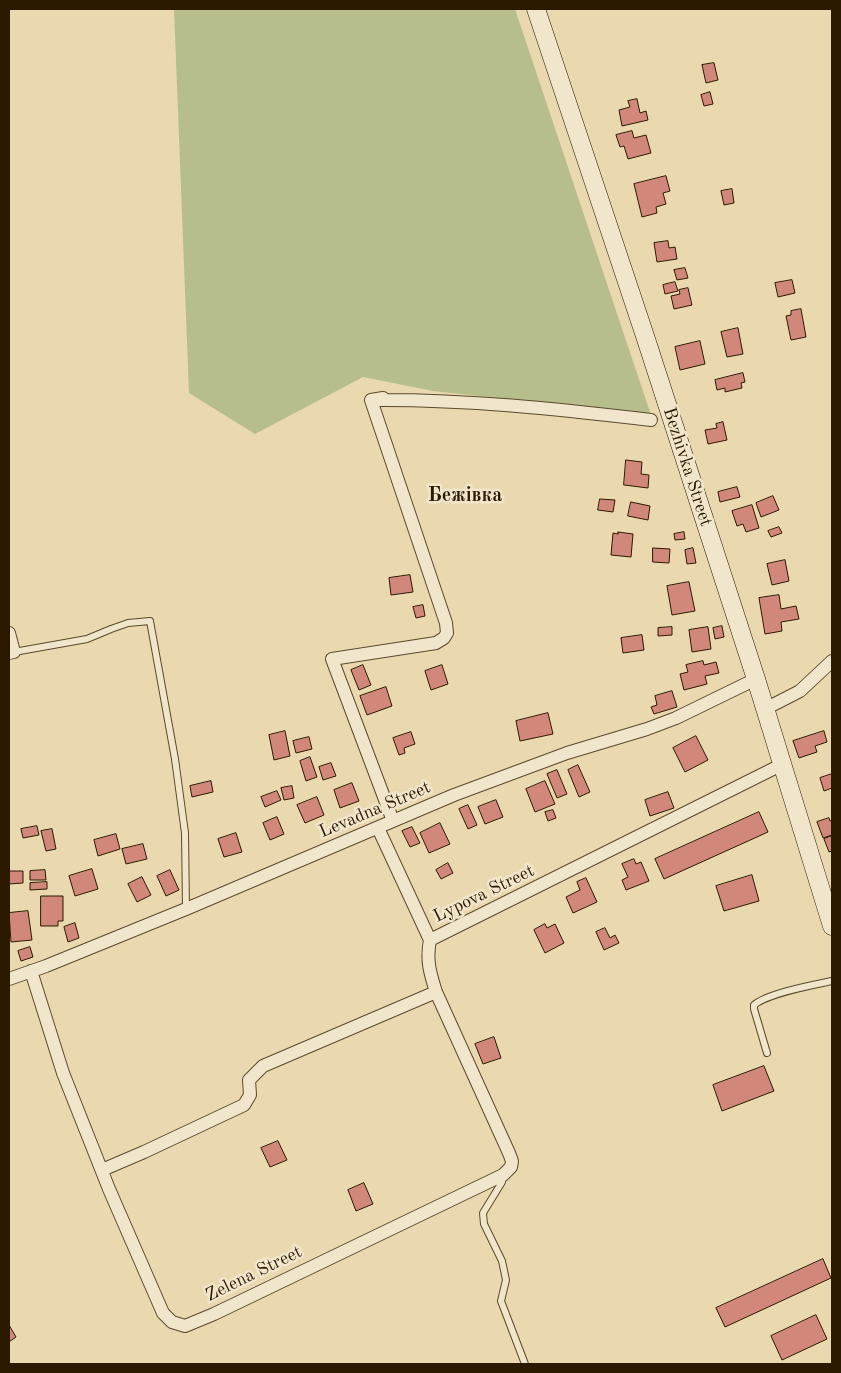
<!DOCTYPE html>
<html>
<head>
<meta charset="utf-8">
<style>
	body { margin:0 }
	#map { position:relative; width:841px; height:1373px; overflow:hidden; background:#ead8af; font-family:"Old Standard TT",serif }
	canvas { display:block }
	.frame { position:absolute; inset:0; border:10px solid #2b1900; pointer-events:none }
</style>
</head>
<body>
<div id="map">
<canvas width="841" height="1373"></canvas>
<div class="frame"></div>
</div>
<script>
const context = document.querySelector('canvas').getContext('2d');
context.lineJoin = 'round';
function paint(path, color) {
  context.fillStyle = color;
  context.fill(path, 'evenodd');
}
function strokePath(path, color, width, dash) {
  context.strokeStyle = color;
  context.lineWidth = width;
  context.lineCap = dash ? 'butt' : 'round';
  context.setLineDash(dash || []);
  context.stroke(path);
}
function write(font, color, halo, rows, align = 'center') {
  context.font = font + ' "Old Standard TT",serif';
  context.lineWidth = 5;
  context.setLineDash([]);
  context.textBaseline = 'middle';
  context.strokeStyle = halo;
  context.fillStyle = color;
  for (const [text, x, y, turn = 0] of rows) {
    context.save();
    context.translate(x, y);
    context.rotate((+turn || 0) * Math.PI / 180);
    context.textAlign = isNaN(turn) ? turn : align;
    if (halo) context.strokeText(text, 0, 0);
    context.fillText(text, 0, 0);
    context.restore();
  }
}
const green = new Path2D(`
	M174 9H515L651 415 433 391 363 377 255 434 189 393Z`);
const building = new Path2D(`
	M714 63 718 80 706 83 702 65Z
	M710 92 713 104 704 106 701 95Z
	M637 99 640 113 646 111 648 120 622 126 619 110 630 107 628 101Z
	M632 131 634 138 646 135 651 153 628 159 624 146 620 147 616 135Z
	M666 176 670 191 663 193 666 204 656 207 657 213 642 217 634 184Z
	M732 189 734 203 724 205 721 191Z
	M668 241 669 248 675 247 677 259 657 262 654 243Z
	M685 268 688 278 677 280 674 270Z
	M792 280 795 293 778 297 775 283Z
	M675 282 678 291 665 294 663 285Z
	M688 288 692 305 674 309 671 296 680 294 679 290Z
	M801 309 806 337 791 340 786 316 791 315V311Z
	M738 328 743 354 727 357 721 332Z
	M700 341 705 364 680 370 675 347Z
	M743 373 745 382 741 383 742 388 725 392V388L717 390 715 380Z
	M723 422 727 440 708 444 705 430 717 428 716 424Z
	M626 460 642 462 641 474 649 475 648 488 624 485Z
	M737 487 740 497 720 502 718 492Z
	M773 496 779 510 761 517 756 503Z
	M600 499 615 500 613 512 598 510Z
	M631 502 650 506 648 520 628 516Z
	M752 505 759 528 746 532 743 524 737 526 732 511Z
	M779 527 782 533 771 537 768 531Z
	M618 532 633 534 631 557 611 555 613 533 618 534Z
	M684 532 685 539 675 540 674 534Z
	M653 548 670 549 669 563 653 562Z
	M693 548 696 563 687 564 685 550Z
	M785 560 789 581 772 585 767 564Z
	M410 575 413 592 391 595 389 578Z
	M689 582 695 611 672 615 667 586Z
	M779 595 781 609 796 606 799 619 781 622 782 631 765 634 759 598Z
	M423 605 425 616 416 618 413 607Z
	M722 626 724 637 715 639 713 628Z
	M672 627V635L658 636V628Z
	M708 627 711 649 692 652 689 630Z
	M642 635 644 650 623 653 621 638Z
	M703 661 704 665 716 662 719 673 705 676 707 684 684 690 680 674 688 672 686 665Z
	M363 665 371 685 359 690 351 670Z
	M442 665 448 684 431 690 425 671Z
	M386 687 392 706 367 715 360 696Z
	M672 691 677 707 654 714 651 707 657 705 655 696Z
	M548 713 553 734 520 741 516 721Z
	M285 731 290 756 274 760 269 735Z
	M824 731 827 742 815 746 817 752 799 758 793 741Z
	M411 732 415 744 404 748 405 753 399 755 393 738Z
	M696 736 708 760 685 772 673 748Z
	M309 737 312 749 296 753 293 741Z
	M310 757 317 777 306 781 300 761Z
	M331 763 336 776 323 780 319 767Z
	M578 765 590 792 579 797 568 770Z
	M557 770 567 794 557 798 547 774Z
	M832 774V788L824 791 820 778Z
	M211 781 213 792 192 797 190 786Z
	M545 781 555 804 535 812 526 789Z
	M352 783 359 801 340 808 334 790Z
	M292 786 294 798 284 800 281 788Z
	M277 791 281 800 265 807 261 797Z
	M668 792 674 808 650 816 645 800Z
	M317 797 324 815 305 823 297 805Z
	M496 800 503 817 485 824 478 807Z
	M468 805 477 825 468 829 459 809Z
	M553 810 556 818 548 821 545 812Z
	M759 812 768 832 664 879 655 859Z
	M277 817 284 834 270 840 263 823Z
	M829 818 830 821 832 820V835L823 838 817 822Z
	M440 823 450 844 429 853 420 833Z
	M37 826 39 835 23 838 21 829Z
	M412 827 420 843 410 847 402 831Z
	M52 829 56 849 46 851 41 831Z
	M236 833 242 852 224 857 218 839Z
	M116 834 120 849 98 856 94 840Z
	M832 836V851L829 852 824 839Z
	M143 844 147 859 126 864 122 849Z
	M634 859 636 864 641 862 649 881 626 890 622 880 628 877 622 864Z
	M448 863 453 873 441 879 436 870Z
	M92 869 98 889 75 896 69 876Z
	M45 870 46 880H30V871Z
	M170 870 179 890 166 896 157 876Z
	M9 871H23V883L9 884Z
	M752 875 759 901 724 911 716 886Z
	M142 877 151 895 137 902 128 884Z
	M586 878 597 902 573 913 566 897 580 890 577 882Z
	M47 882V889L30 890V883Z
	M41 896H63V921H58V926H41Z
	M28 911 32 940 11 942 9 913Z
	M75 923 79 938 68 942 64 927Z
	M545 924 547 928 555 924 564 943 545 953 534 930Z
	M605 928 610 938 615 935 619 943 604 950 596 932Z
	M30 947 33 957 21 961 18 951Z
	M494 1037 501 1058 483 1064 475 1044Z
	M764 1066 774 1091 722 1111 713 1085Z
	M278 1141 287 1160 270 1167 261 1148Z
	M364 1183 373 1204 356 1211 348 1190Z
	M823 1259 831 1278 725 1327 716 1308Z
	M816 1315 827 1339 782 1360 771 1336Z
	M9 1325 16 1337 9 1342Z`);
const service = new Path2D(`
	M14 652 87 639 111 629 128 623 150 621 175 759 185 833 186 909
	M767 1053 754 1009V1005C768 993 813 985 832 981
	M503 1175 502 1182 483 1213 484 1224 502 1261 506 1280 501 1301 525 1364`);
const minor = new Path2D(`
	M383 398 371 400C465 399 558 409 651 420
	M371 400 446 623 447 633 444 638 436 643 332 659 393 821
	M9 633 14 652 9 653
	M765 709 800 691 832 661
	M378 828 430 940
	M31 971 63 1073 109 1189 163 1313 172 1322 185 1326 214 1314 503 1175 511 1167 512 1161 509 1153 436 992C430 973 426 960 430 940L783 764
	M9 979 46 966 186 909 454 795 567 753 647 729 676 718 756 679
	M102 1170 144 1152 244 1105 250 1095 249 1080 263 1066 436 992`);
const secondary = new Path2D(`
	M536 9 645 336 756 679 832 926`);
const streetNames = [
	["Bezhivka Street",687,467,72],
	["Levadna Street",375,810,-23],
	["Lypova Street",484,894,-26],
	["Zelena Street",254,1274,-26]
];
const quarterNames = [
	["Бежівка",465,496]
];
paint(green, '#b6bf8b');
paint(building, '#d1887b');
strokePath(building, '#2b1900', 1);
strokePath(service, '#5b492c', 8);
strokePath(minor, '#5b492c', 14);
strokePath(secondary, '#2b1900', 19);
strokePath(service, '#f1e6cb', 6);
strokePath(minor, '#f1e6cb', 12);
strokePath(secondary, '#f1e6cb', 18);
write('18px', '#2b1900', '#f1e6cb', streetNames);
write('bold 20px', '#2b1900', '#f1e6cb', quarterNames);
</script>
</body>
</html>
